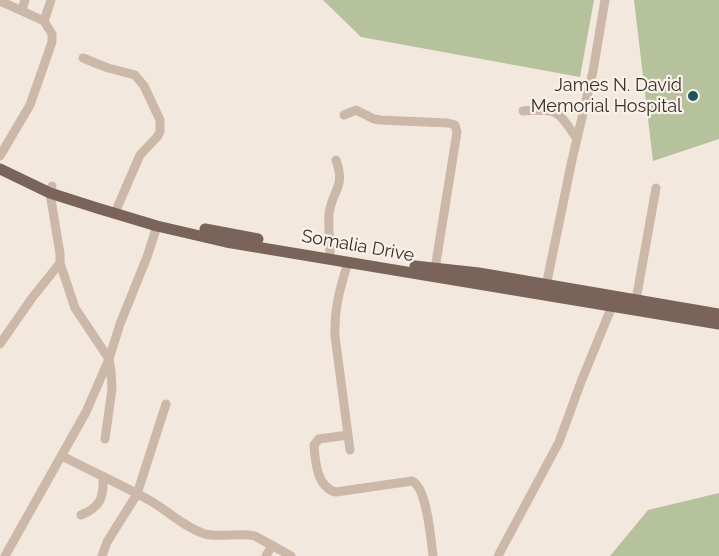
<!DOCTYPE html>
<html>
<head>
<meta charset="utf-8">
<style>
	body { margin:0 }
	canvas { display:block; background:#f3e8dd }
</style>
</head>
<body>
<canvas width="719" height="556"></canvas>
<script>
const context = document.querySelector('canvas').getContext('2d');
context.lineJoin = 'round';
function paint(path, color) {
  context.fillStyle = color;
  context.fill(path, 'evenodd');
}
function strokePath(path, color, width, dash) {
  context.strokeStyle = color;
  context.lineWidth = width;
  context.lineCap = dash ? 'butt' : 'round';
  context.setLineDash(dash || []);
  context.stroke(path);
}
function write(font, color, halo, rows, align = 'center') {
  context.font = font + ' Raleway,sans-serif';
  context.lineWidth = 4.5;
  context.setLineDash([]);
  context.textBaseline = 'middle';
  context.strokeStyle = halo;
  context.fillStyle = color;
  for (const [text, x, y, turn = 0] of rows) {
    context.save();
    context.translate(x, y);
    context.rotate((+turn || 0) * Math.PI / 180);
    context.textAlign = isNaN(turn) ? turn : align;
    if (halo) context.strokeText(text, 0, 0);
    context.fillText(text, 0, 0);
    context.restore();
  }
}
const green = new Path2D(`
	M323 0H594L580 77 361 37Z
	M634 0H719V139L653 161Z
	M719 493V556H610L648 510Z`);
const minor = new Path2D(`
	M0 1 44 21 52 34V42L30 105 0 156
	M22 10 25 0
	M44 21 51 0
	M83 58 108 68 135 75 144 86 160 120V132L157 137 140 155 117 208
	M523 111C559 108 558 111 577 139
	M344 115 356 110 374 119 380 120 448 123 455 125 457 132 435 269
	M330 254C330 241 328 227 329 214 332 190 346 188 336 160
	M348 262C340 289 334 307 335 336L350 450
	M60 263 75 308 109 359 111 370 112 389 105 439
	M545 291 572 160 593 71 605 0
	M636 300 656 188
	M0 344 32 298 60 263V254L50 193 52 186
	M348 435 319 439 314 445C315 461 317 488 336 492L412 481C427 487 431 540 433 556
	M62 456C91 471 120 484 149 500 167 510 185 528 205 534 222 538 239 532 255 536L291 556
	M81 515C101 507 104 497 103 476
	M5 556 86 412 109 359 120 324 147 257 157 226
	M102 556 107 542 137 494 166 404
	M266 556 272 545
	M498 556 559 442 581 382 612 306`);
const major = new Path2D(`
	M0 169 50 193 97 208 157 226 226 242 719 324
	M205 229 258 239
	M415 266 479 273 719 314`);
const markers = [
	[693,96,6,"#1d565a"]
];
const poiNames = [
	["James N. David",682,86],
	["Memorial Hospital",682,107]
];
const streetNames = [
	["Somalia Drive",358,246,10]
];
paint(green, '#b5c29c');
strokePath(minor, '#cbb8a8', 9);
strokePath(major, '#7a6459', 11);
for (const [x, y, r, color] of markers) {
  const dot = new Path2D();
  dot.arc(x, y, r, 0, 2 * Math.PI);
  context.fillStyle = color;
  context.fill(dot);
  strokePath(dot, '#faf2e9', 2);
}
write('18px', '#382d29', '#faf2e9', poiNames, 'right');
write('18px', '#382d29', '#faf2e9', streetNames);
</script>
</body>
</html>
